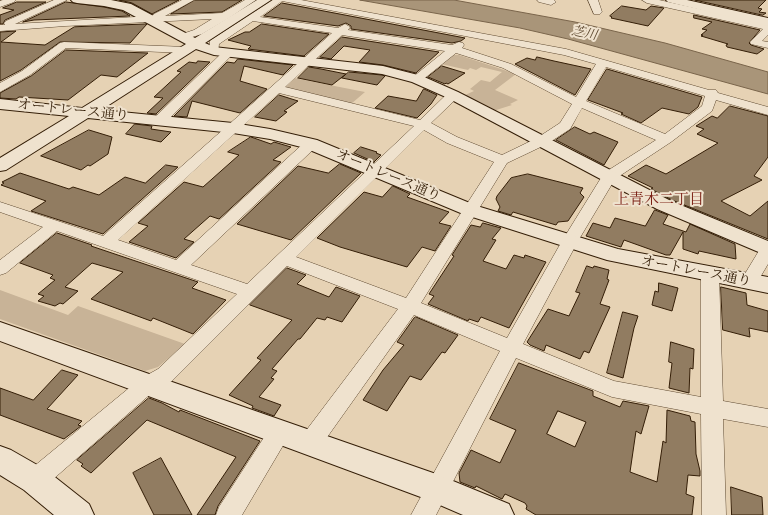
<!DOCTYPE html>
<html>
<head>
<meta charset="utf-8">
<style>
	body { margin:0 }
	canvas { display:block; background:#e6d2b4 }
</style>
</head>
<body>
<canvas width="768" height="515"></canvas>
<script>
const context = document.querySelector('canvas').getContext('2d');
context.lineJoin = 'round';
function paint(path, color) {
  context.fillStyle = color;
  context.fill(path, 'evenodd');
}
function strokePath(path, color, width, dash) {
  context.strokeStyle = color;
  context.lineWidth = width;
  context.lineCap = dash ? 'butt' : 'round';
  context.setLineDash(dash || []);
  context.stroke(path);
}
function write(font, color, halo, rows, align = 'center') {
  context.font = font + ' Cardo,"Noto Serif JP",serif';
  context.lineWidth = 4;
  context.setLineDash([]);
  context.textBaseline = 'middle';
  context.strokeStyle = halo;
  context.fillStyle = color;
  for (const [text, x, y, turn = 0] of rows) {
    context.save();
    context.translate(x, y);
    context.rotate((+turn || 0) * Math.PI / 180);
    context.textAlign = isNaN(turn) ? turn : align;
    if (halo) context.strokeText(text, 0, 0);
    context.fillText(text, 0, 0);
    context.restore();
  }
}
const green = new Path2D(`
	M453 55H459L516 74 495 90 518 100 510 104 512 105 493 111 463 96 474 91 470 89 481 80 490 82 502 72 481 67 476 70 470 68 468 70 441 64Z
	M294 78 365 92 351 104 284 87Z
	M0 290 68 315 78 306 185 344 158 367 145 371 0 319Z`);
const water = new Path2D(`
	M360 0H454L575 22 665 43 768 72V94L568 39 520 28Z`);
const building = new Path2D(`
	M119 0H179L152 14 132 3Z
	M195 0H242L222 12 171 14Z
	M695 0H766L758 8 762 9 759 12 766 13 763 15Z
	M17 2H46L5 20 3 24H0V15L14 10 3 8Z
	M66 2 104 7 122 11 130 16 34 20 23 22Z
	M282 3 465 38 461 41 452 43 351 29V26L346 23 338 26 264 16Z
	M622 6 646 10 651 6 664 8 648 26 611 18 612 17 610 16Z
	M694 15 760 30 749 43 751 45 764 49 757 54 727 47 726 45 728 44 701 36 703 35H701L707 30 702 29 712 22 694 18Z
	M145 24H147L130 43 60 42 21 70 0 81V32L16 31 1 42 45 45 74 27Z
	M262 24 329 34 304 56 248 49 251 46 228 40 245 32H249Z
	M342 37 439 52 416 73 383 65 359 62 370 50 344 46 331 59 320 57Z
	M66 50 148 53 117 77 101 75 68 100 19 97 16 99 0 98V93L31 76Z
	M537 57 554 61 591 69 575 95 515 64 527 58 535 60Z
	M238 59 293 65 283 75 244 66 240 81 267 89 240 113 192 101 187 117 174 116 227 62 234 63Z
	M198 61 210 62 156 114 147 113 163 98 154 97 181 72 177 71 189 62 196 63Z
	M442 66 465 73 448 84 446 83 445 84 428 77Z
	M309 67 321 69 346 74 332 85 298 78Z
	M607 69 702 97 698 107 689 114 662 108 641 123 621 114 623 113 588 100Z
	M349 72 382 75 385 76 377 85 342 78Z
	M424 89 437 95 431 104 417 118 375 108 388 96 416 101Z
	M279 95 298 101 284 111 287 112 276 121 255 117Z
	M730 106 768 116V157L754 176 762 180 721 201 750 216 768 201V239L672 200 651 189 653 188 628 176 646 165 666 174 718 143 697 134 704 129 696 126 712 116 717 118Z
	M135 124 152 126 151 129 171 132 161 142 126 134Z
	M575 127 590 134 594 132 618 142 604 165 556 140Z
	M89 130 112 137 108 154 90 166 88 165 81 170 41 156Z
	M251 137 271 144 274 142 291 147 273 160 281 162 219 219 210 216 184 239 194 242 176 258 129 242 148 226 138 223 184 182 203 187 239 155 228 152Z
	M361 147 377 152 376 153 381 155 374 162 354 153Z
	M340 164 361 173 291 240 237 224 298 166 328 173Z
	M166 165 178 167 103 234 31 211 46 201 1 185 4 183 2 182 20 173 69 189 73 187 99 195 125 177 145 183Z
	M528 174 583 188 580 193 584 197 568 221 558 222 556 225 513 212 511 215 498 211 500 207 496 199 497 196 511 178Z
	M393 186 410 194 407 197 449 212 439 223 451 226 435 251 422 247 407 267 340 247 317 238 364 192 382 197Z
	M655 210 668 215 663 224 686 232 690 224 735 244 736 259 699 251 698 254 683 249V232L670 255H666L624 240 621 247 586 236 593 223 610 228 615 218 645 226Z
	M483 223 501 228 492 239 496 240 483 261 506 269 514 255 524 258 525 255 546 262 509 328 481 317 478 322 469 319 468 321 428 304 434 296 429 294 454 256 452 255 471 225 480 227Z
	M57 233 92 245 91 246 198 282 192 288 226 300 193 334 153 318 151 321 91 299 123 272 92 263 65 287 78 291 63 304 60 303 55 306 38 301 44 296 38 294 55 280 50 278 53 275 20 263Z
	M587 266 593 268 594 266 609 270 607 279 609 280 600 304 610 307 589 353 584 351 580 359 546 345 544 351 530 345 527 342 548 309 569 316 580 293 576 292Z
	M287 268 306 275 297 284 329 297 336 287 360 296 342 322 327 317 325 320 317 318 300 339H298L272 369 277 371 271 378 274 379 259 397 281 405 274 416 252 408 253 406 229 395 261 360 257 358 292 320 250 305Z
	M659 283 678 288 672 311 652 305 655 291 658 292Z
	M721 287 746 293 747 305 768 311V332L749 328 750 337 723 330Z
	M623 312 638 316 634 328 623 378 607 373Z
	M416 317 458 335 445 353 442 352 421 380 410 376 387 411 363 400 383 370 404 345 397 342 414 318Z
	M671 342 694 349 693 369 690 368 689 393 669 388 672 363 669 362Z
	M519 363 593 391V396L620 407 623 401 649 406 641 434 636 431 630 472 657 482 663 441 666 443 667 410 690 416 691 421 695 422 696 454 700 471V476L688 475 686 494 694 497 692 515H536L526 509 527 506 525 503 505 494 502 499 476 486 475 488 460 482 459 473 471 450 500 463 516 430 490 419ZM558 411 586 422 575 447 547 434Z
	M62 370 78 375 47 409 82 421 78 425 81 426 64 439 0 415V388L33 400Z
	M149 398 162 403 179 412 180 410 260 441 218 506 215 515H197L236 457 147 420 91 473 81 466 83 464 77 460Z
	M161 458 192 515H154L133 473Z
	M731 487 762 497 763 515H732Z`);
const street = new Path2D(`
	M3 0H16L14 2 0 7V1Z
	M54 0H67L15 24 152 16 154 14 182 0H194L165 16 222 13 245 0H256L229 18 202 34 183 40 178 37 179 35 194 30 212 19 65 26 0 31V25H5L4 23 6 21Z
	M273 0H301L566 49 709 90H716L718 93 768 107V115L716 100 712 111 671 142 615 179 578 241 523 344 614 381 701 397V274L704 270 710 268 716 270 719 274 723 401 768 409V427L723 419 726 515H702L701 414 612 397 516 358 436 515H411L500 351 414 315 318 450 310 453 302 450 299 443 302 436 398 309 287 266 172 381 154 391 43 488 35 491 27 488 23 480 27 472 140 379 158 369 237 294 57 231 6 273 0 275V260L43 227 0 212V202L103 236 332 33 253 21 219 44 218 53H210L209 51 210 41ZM282 1 564 55 596 64 576 97 511 64 462 48 464 45 463 43 459 42 452 45 348 30 350 27 345 24 338 28 260 17ZM342 35 445 51 413 77 411 79 413 81H421L456 53 503 68 572 104 560 123 537 138 502 155 457 137 431 123 457 98 459 95 457 92H449L420 120 285 87ZM606 67 705 96 702 106 665 134 586 101ZM279 93 414 126 247 284 191 265 316 147 318 144 316 141H306L176 260 118 240ZM582 108 656 140 604 173 562 241 507 338 421 303 507 163 547 144 570 129ZM424 130 447 143 494 162 406 298 296 257Z
	M537 0H554L556 2 551 5 539 2Z
	M588 0H598L602 12 600 14H594Z
	M642 0H659L768 24V35L762 41 768 42V48L751 44 750 42 763 29 647 3Z
	M64 42 186 47 191 50 186 53 66 48 30 75 0 92V83L22 71 60 43Z
	M227 51 231 52 232 54 231 56 165 123H155L154 120 155 117 223 52Z
	M768 244V264L755 286 749 288 743 286 740 282 760 249 762 245Z
	M280 422 288 425 291 432 242 515H216L219 507 272 425Z`);
const secondary = new Path2D(`
	M71 0H111L131 4 195 38 257 0H271L205 43 214 47 383 66 422 76 458 92 671 201 768 241V256L657 209 448 98 412 82 382 74 214 55 196 49 101 110 233 123 270 129 317 140 477 206 618 249 768 277V293L607 260 463 214 305 148 270 139 233 133 88 118 6 170 0 171V158L69 116 0 109V99L82 108 186 44 123 10 104 6 77 3 73 2Z
	M666 0H687L768 18V26L668 2Z
	M0 322 436 474 509 504 514 515H463L426 499 0 341Z
	M0 446 11 450 46 470 89 504 94 515H54L24 490 0 475Z`);
const farWaternames = [
	["芝川",584,34,11]
];
const streetNames = [
	["オートレース通り",73,111,6],
	["オートレース通り",388,176,23],
	["オートレース通り",696,272,11]
];
const neighbourhoodNames = [
	["上青木二丁目",659,201]
];
paint(green, '#c8b397');
paint(water, '#a99579');
strokePath(water, '#7a654b', 1);
paint(building, '#917c61');
strokePath(building, '#341e07', 1);
strokePath(street, '#604b32', 1);
strokePath(secondary, '#341e07', 2);
paint(street, '#efe2ce');
paint(secondary, '#efe2ce');
write('italic 13px', '#5d482f', '#efe2ce', farWaternames);
write('14px', '#341e07', '#efe2ce', streetNames);
write('15px', '#7a1f14', '#efe2ce', neighbourhoodNames);
</script>
</body>
</html>
